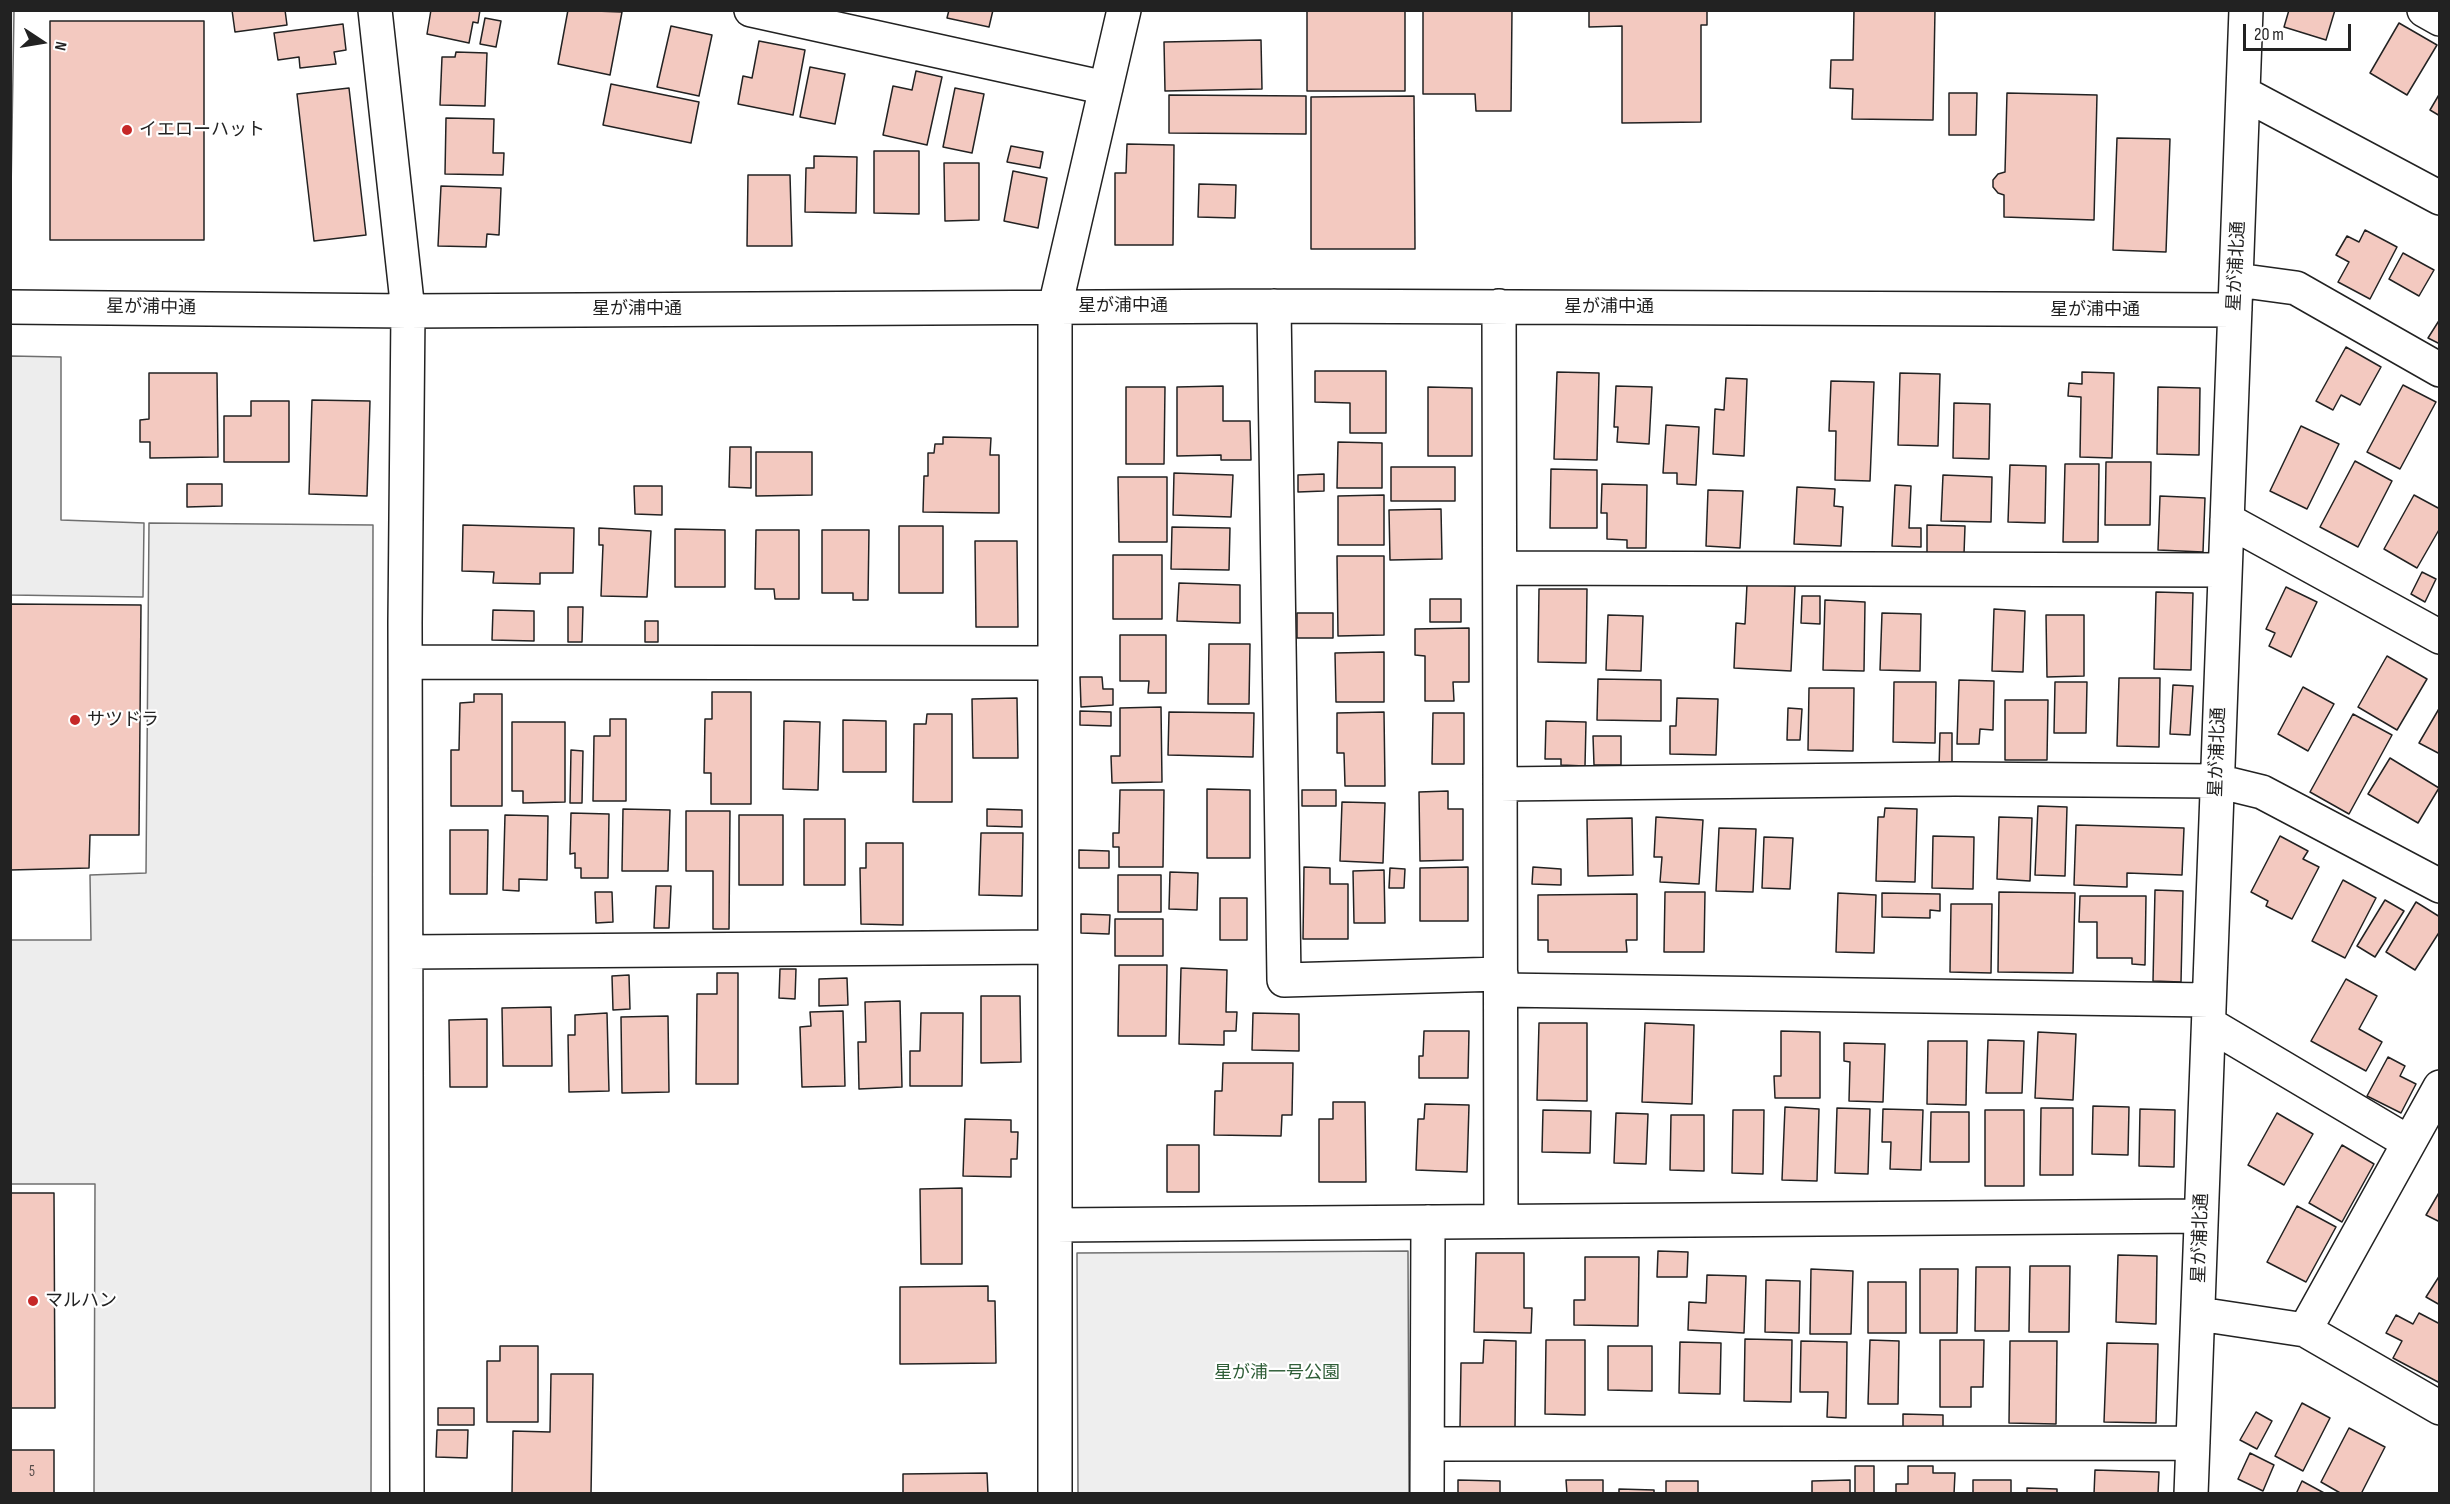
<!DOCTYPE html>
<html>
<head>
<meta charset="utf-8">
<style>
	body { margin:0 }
	#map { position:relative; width:2450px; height:1504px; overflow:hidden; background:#fff; font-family:"Sofia Sans Condensed",sans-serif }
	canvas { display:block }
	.frame { position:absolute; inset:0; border:12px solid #222; pointer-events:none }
	.north { position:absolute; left:12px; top:12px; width:60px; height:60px; -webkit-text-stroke:4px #fff; paint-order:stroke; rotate:102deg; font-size:16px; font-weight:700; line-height:24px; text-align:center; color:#222 }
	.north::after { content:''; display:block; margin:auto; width:21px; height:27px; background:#222; clip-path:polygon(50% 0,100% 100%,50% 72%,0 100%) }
	.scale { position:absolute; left:2243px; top:24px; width:108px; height:27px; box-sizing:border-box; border:3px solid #222; border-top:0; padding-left:8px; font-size:18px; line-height:21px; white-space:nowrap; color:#222; -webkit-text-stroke:4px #fff; paint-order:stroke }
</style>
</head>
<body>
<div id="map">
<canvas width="2450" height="1504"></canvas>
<div class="frame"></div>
<div class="north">N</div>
<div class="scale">20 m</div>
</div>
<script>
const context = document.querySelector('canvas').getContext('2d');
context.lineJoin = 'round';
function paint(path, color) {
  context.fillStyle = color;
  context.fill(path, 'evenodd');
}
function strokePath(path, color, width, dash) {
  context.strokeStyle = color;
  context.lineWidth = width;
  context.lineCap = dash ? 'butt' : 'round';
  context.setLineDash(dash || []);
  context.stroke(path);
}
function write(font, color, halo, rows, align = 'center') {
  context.font = font + ' "Sofia Sans Condensed","Noto Sans JP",sans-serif';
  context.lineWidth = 4.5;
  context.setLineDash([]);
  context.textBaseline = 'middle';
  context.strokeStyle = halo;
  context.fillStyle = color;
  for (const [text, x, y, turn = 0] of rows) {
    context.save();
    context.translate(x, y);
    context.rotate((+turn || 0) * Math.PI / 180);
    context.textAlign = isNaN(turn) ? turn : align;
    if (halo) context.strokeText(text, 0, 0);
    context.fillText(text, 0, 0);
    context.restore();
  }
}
const green = new Path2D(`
	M1408 1251 1409 1493H1078L1077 1253Z`);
const parking = new Path2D(`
	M14 11 11 192 10 11Z
	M11 356 61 357V520L144 523 143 597 11 595Z
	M149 523 373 525 371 1493H94L95 1184H11V940H91L90 875 146 873Z`);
const building = new Path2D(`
	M232 10H285L287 25 235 32Z
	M431 10H480L478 23 473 22 469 43 427 34Z
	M568 10 622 12 610 75 558 64Z
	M949 10H993L989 27 947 18Z
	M1307 10H1405V91H1307Z
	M1423 10H1512L1511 111H1476L1475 94H1423Z
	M1589 10H1707V25H1701V122L1622 123V26L1589 27Z
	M1854 10H1935L1933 120 1852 119 1853 89 1830 88 1831 60H1853Z
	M2289 10H2335L2326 40 2284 27Z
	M485 18 501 21 496 47 480 44Z
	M50 21H204V240H50Z
	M2399 23 2437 45 2407 95 2370 73Z
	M343 24 346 50 334 52 336 64 300 68 299 57 278 60 274 33Z
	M671 26 712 35 699 96 657 87Z
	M1261 40 1262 89 1165 91 1164 42Z
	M759 41 805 50 793 115 738 104 743 76 752 78Z
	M456 52 487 53 485 106 440 105 442 57H455Z
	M810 67 845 74 835 124 800 117Z
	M916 71 942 77 927 145 883 135 893 86 912 90Z
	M611 84 699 102 691 143 603 125Z
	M349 88 366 235 314 241 297 94Z
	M955 88 984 94 972 153 943 147Z
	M1949 93H1977L1976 135H1949Z
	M2007 93 2097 95 2094 220 2004 217V195L1998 193 1993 187V180L1998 174 2005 172Z
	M2440 93V116L2430 110Z
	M1169 95 1306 96V134L1169 133Z
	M1414 96 1415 249H1311V97Z
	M446 118 494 119 493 153H504L503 175 445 174Z
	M2117 138 2170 139 2166 252 2113 250Z
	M1127 144 1174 145 1173 245H1115V173H1126Z
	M1011 146 1043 152 1040 168 1007 162Z
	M874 151H919V214L874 213Z
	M814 156 857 157 856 213 805 212 806 168H814Z
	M944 163H979V220L945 221Z
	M1013 171 1047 178 1038 228 1004 221Z
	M748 175H790L792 246H747Z
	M1199 184 1236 185 1235 218 1198 217Z
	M441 186 501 188 499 235 487 234 486 247 438 246Z
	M2365 230 2397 247 2370 299 2338 282 2349 262 2336 255 2347 236 2359 242Z
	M2403 253 2434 270 2419 296 2389 279Z
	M2440 319V344L2428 338Z
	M2346 347 2381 367 2360 405 2341 395 2333 410 2316 401Z
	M1315 371H1386V433H1350V403L1315 402Z
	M1557 372 1599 373 1597 460 1554 459Z
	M2082 372 2114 373 2112 458 2080 457 2081 397 2068 396 2069 383 2082 384Z
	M149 373H217L218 457 150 458V442H140V420L149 419Z
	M1900 373 1940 374 1938 446 1898 445Z
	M1726 378 1747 379 1744 456 1713 454 1715 409 1724 410Z
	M1831 381 1874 382 1870 481 1835 480 1836 431H1829Z
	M2403 385 2436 402 2400 469 2367 452Z
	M1223 386V421H1250L1251 460H1221V455L1177 456V387Z
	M1616 386 1652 387 1649 444 1617 442 1618 427H1614Z
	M1126 387H1165L1164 464H1126Z
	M1428 387 1472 388V456H1428Z
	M2158 387 2200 388 2199 455 2157 454Z
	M312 400 370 401 367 496 309 494Z
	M251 401H289V462H224V416H251Z
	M1954 403 1990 404 1989 459 1953 458Z
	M1666 425 1699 427 1696 485 1677 484V473H1663Z
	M2301 426 2339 444 2307 509 2270 491Z
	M943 437 991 438 990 455H999V513L923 512 924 476H928V453H934L935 444H943Z
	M1338 442 1382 443V488H1337Z
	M730 447H751V488L729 487Z
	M756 452H812V495L756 496Z
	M2355 461 2392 481 2358 547 2320 527Z
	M2106 462H2151L2150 525H2105Z
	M2065 464H2099L2098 542H2063Z
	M2010 465 2046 466 2045 523 2008 522Z
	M1391 467H1455V501H1391Z
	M1551 469 1597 470V528H1550Z
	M1174 473 1233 475 1231 517 1173 515Z
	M1324 474V491L1298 492V475Z
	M1943 475 1992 477 1991 522 1941 521Z
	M1118 477H1167V542H1119Z
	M187 484H222V506L187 507Z
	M1602 484 1647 485 1646 548H1627V540L1607 539V513H1601Z
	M1895 485 1911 486 1909 528H1921V547L1892 546Z
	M634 486H662V515L635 514Z
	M1797 487 1835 489 1834 506 1843 507 1841 546 1794 544Z
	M1708 490 1743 491 1740 548 1706 546Z
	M1384 495V545H1338V496Z
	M2414 495 2440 509V528L2417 568 2384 549Z
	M2160 496 2205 498 2203 552 2158 550Z
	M1441 509 1442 559 1390 560 1389 510Z
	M463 525 574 528 573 573H540V584L493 583 494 572 462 571Z
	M1927 525 1965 526 1964 554 1927 553Z
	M899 526H943V593H899Z
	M1172 527 1230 528 1229 570 1171 569Z
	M599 528 651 531 647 597 601 596 603 545H599Z
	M675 529 725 530V587H675Z
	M756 530H799V599H775L774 589H755Z
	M822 530H869L868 600H853V593H822Z
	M975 541H1017L1018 627H976Z
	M1113 555H1162V619H1113Z
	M1337 556H1384V635L1338 636Z
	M2422 572 2436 579 2425 602 2411 594Z
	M1179 583 1240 585V623L1177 621Z
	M1747 584 1795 586 1791 671 1734 668 1736 623 1745 624Z
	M2286 587 2317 602 2291 657 2269 646 2275 633 2266 629Z
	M1539 589H1587L1586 663 1538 662Z
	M2156 592 2193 593 2191 670 2154 669Z
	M1802 596H1820V624L1801 623Z
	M1430 599H1461V622H1430Z
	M1825 600 1865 602 1864 671 1823 670Z
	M10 604 141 605 139 835H90L89 868 10 870Z
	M568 607H583L582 642H568Z
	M1994 609 2025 611 2023 672 1992 671Z
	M493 610 534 611V641L492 640Z
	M1297 613H1333V638H1297Z
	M1882 613 1921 614 1920 671 1880 670Z
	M1608 615 1643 616 1641 671 1606 670Z
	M2046 615H2084V676L2047 677Z
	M645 621H658V642H645Z
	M1469 628V682H1453L1454 701H1425V656L1415 655V629Z
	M1120 635H1166V693H1148L1149 681H1120Z
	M1209 644H1250L1249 704H1208Z
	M1384 652V702H1336L1335 653Z
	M2387 656 2427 679 2397 730 2358 707Z
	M1080 677H1102L1103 689H1113V705L1081 707Z
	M2119 678H2160L2159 747 2117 746Z
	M1598 679 1661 680V721L1597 720Z
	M1959 680 1994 681 1993 730 1980 729 1979 744H1957Z
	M1894 682H1936L1935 743 1893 742Z
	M2055 682H2087L2086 733H2054Z
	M2173 685 2193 686 2190 735 2170 734Z
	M2303 687 2334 704 2308 751 2278 734Z
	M1809 688H1854L1853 751 1808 750Z
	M712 692H751V804H711V773H704L705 719H712Z
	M474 694H502V806H451V750H459L460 703 474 702Z
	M1017 698 1018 758H973L972 699Z
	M1677 698 1718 699 1716 755 1670 754V726H1676Z
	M2005 700H2048L2047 760H2005Z
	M1161 707 1162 782 1112 783 1111 756H1120V708Z
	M2440 707V754L2419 743Z
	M1788 708 1802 709 1800 740H1787Z
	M1080 711 1111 712V726L1080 725Z
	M1169 712 1254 713 1253 757 1168 755Z
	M1384 712 1385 786H1345L1344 753H1337V713Z
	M1433 713H1464V764H1432Z
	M927 714H952V802H913L914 724H926Z
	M2353 714 2392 735 2349 814 2310 792Z
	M610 719H626V801H593L594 736H610Z
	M843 720 886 721V772H843Z
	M784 721 820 722 818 790 783 789Z
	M1546 721 1586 722 1585 766 1561 765V759H1545Z
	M512 722H565V802L523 803V791H512Z
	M1940 733H1952V769H1939Z
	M1593 736H1621V765H1594Z
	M571 750 583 751 582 803H570Z
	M2390 758 2439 788 2418 823 2368 794Z
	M1207 789 1250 790V858H1207Z
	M1120 790H1164L1163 867H1119V847H1113V833H1119Z
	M1302 790H1336V806H1302Z
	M1448 791V809H1463V860L1420 861 1419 792Z
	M1342 802 1385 803 1383 863 1340 861Z
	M2038 806 2067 807 2065 876 2035 875Z
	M1885 808 1917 809 1915 882 1876 881 1878 817H1884Z
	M623 809 670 810 668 871H622Z
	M987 809 1022 810V827L987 826Z
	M686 811H730L729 929H713V871H686Z
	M571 813 609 814 608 878H581V868H575V853L570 854Z
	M505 815 548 816 547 880 519 879V891L503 890Z
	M739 815H783V885H739Z
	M1656 817 1703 820 1699 884 1660 882 1662 857H1654Z
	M1999 817 2032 818 2030 881 1997 879Z
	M1632 818 1633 875 1588 876 1587 819Z
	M804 819H845V885H804Z
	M2076 825 2184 828 2182 875 2127 873V887L2074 885Z
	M1719 828 1756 829 1753 892 1716 891Z
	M450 830H488L487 894H450Z
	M981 833H1023L1022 896 979 895Z
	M1933 836 1974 837 1973 889 1932 888Z
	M2280 836 2308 851 2303 859 2319 867 2292 919 2266 906 2268 901 2251 892Z
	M1764 837 1793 838 1790 889 1762 888Z
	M866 843H903V925L861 924 860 868H866Z
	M1079 850 1109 851V868H1079Z
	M1304 867 1330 868V884H1348V939H1303Z
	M1468 867V921H1420V868Z
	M1533 867 1561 869V885L1532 884Z
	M1390 868 1405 869 1404 888H1389Z
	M1384 870 1385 923H1354L1353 871Z
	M1170 872 1198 873 1197 910 1169 909Z
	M1118 875H1161V912H1118Z
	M2343 880 2376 898 2345 958 2312 941Z
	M656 886H671L669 928H654Z
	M2155 890 2183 891 2181 982 2153 981Z
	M595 892H612L613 922 596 923Z
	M1665 892H1705L1704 952H1664Z
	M1999 892 2075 893 2073 973 1998 972Z
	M1838 893 1876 895 1874 953 1836 952Z
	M1882 893 1940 894V911L1930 910V918L1882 917Z
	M1637 894V940H1626L1627 952H1548V940H1538V895Z
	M2080 896H2146L2145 965 2132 964V958H2097V922H2079Z
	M1220 898H1247V940H1220Z
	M2385 900 2404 911 2375 957 2357 946Z
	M2416 902 2440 917V931L2415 970 2386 952Z
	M1951 904H1992L1991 973 1950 972Z
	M1081 914 1110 915 1109 934 1081 933Z
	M1115 919H1163V956H1115Z
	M1119 965H1167L1166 1036H1118Z
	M1181 968 1227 970 1226 1012H1237L1236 1031H1224V1045L1179 1044Z
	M780 969H796L795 999 779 998Z
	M717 973H738V1084H696L697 994H717Z
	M629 975 630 1009 613 1010 612 976Z
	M847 978 848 1005 819 1006V979Z
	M2346 979 2377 996 2359 1029 2382 1042 2366 1071 2311 1041Z
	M981 996H1020L1021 1062 981 1063Z
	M900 1001 902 1087 859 1089 858 1042H866L865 1002Z
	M551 1007 552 1066H503L502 1008Z
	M843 1011 845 1086 802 1087 800 1027 811 1026 810 1012Z
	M607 1013 609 1091 569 1092 568 1035H575V1015Z
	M921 1013H963L962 1086H910V1051H920Z
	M1253 1013 1299 1014V1051L1252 1050Z
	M668 1016 669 1092 622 1093 621 1017Z
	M487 1019V1087H450L449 1020Z
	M1539 1023H1587V1101L1537 1100Z
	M1645 1023 1694 1025 1692 1104 1642 1102Z
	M1424 1031H1469L1468 1078H1419V1056H1423Z
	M1781 1031 1820 1032V1098H1775L1774 1076H1781Z
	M2038 1032 2076 1034 2073 1100 2035 1098Z
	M1988 1040 2024 1041 2022 1093H1986Z
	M1928 1041H1967L1966 1105 1927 1104Z
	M1844 1043 1885 1044 1883 1102 1849 1101 1850 1062 1844 1061Z
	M2388 1057 2405 1066 2400 1076 2416 1084 2401 1113 2367 1096Z
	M1223 1063H1293L1292 1115H1282L1281 1136 1214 1135 1215 1091H1222Z
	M1333 1102H1365L1366 1182H1319V1119H1333Z
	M1425 1104 1469 1105 1467 1172 1416 1170 1418 1119H1424Z
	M2093 1106 2129 1107 2128 1155 2092 1154Z
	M1785 1107 1819 1109 1817 1181 1782 1180Z
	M1837 1108 1870 1109 1868 1174 1835 1173Z
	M2041 1108H2073V1175H2040Z
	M1883 1109 1923 1110 1921 1170 1890 1169 1891 1142H1882Z
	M2140 1109 2175 1110 2174 1167 2139 1166Z
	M1543 1110 1591 1111 1590 1153 1542 1152Z
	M1733 1110H1764L1763 1174 1732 1173Z
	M1985 1110H2024V1186H1985Z
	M1931 1112H1969V1162H1930Z
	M1616 1113 1648 1114 1646 1164 1614 1163Z
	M2277 1113 2313 1134 2284 1185 2248 1165Z
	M1671 1115H1704V1171L1670 1170Z
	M965 1119 1011 1120V1132H1018L1017 1159H1011V1177L963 1176Z
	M1167 1145H1199V1192H1167Z
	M2342 1145 2374 1164 2342 1222 2309 1203Z
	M962 1188V1264H921L920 1189Z
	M2440 1191V1222L2426 1215Z
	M10 1193H54L55 1408H10Z
	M2297 1206 2336 1227 2306 1282 2267 1262Z
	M1658 1251 1688 1252 1687 1277H1657Z
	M1476 1253H1524V1308H1532L1531 1333 1474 1332Z
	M2118 1255 2157 1256 2156 1324 2116 1322Z
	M1585 1257H1639L1638 1326 1574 1325V1300H1585Z
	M2030 1266H2070L2069 1332H2029Z
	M1976 1267H2010L2009 1331H1975Z
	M1811 1269 1853 1271 1851 1334H1810Z
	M1920 1269H1958L1957 1333H1920Z
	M1707 1275 1746 1276 1744 1333 1688 1330 1689 1302 1706 1303Z
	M2440 1275V1305L2426 1297Z
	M1766 1280 1800 1281 1799 1333 1765 1332Z
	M1868 1282H1906V1333H1868Z
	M988 1286V1301H995L996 1363 900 1364V1287Z
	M2419 1313 2440 1324V1379L2438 1382 2393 1358 2402 1341 2386 1333 2396 1315 2413 1324Z
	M1745 1339 1792 1340 1791 1402 1744 1401Z
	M1484 1340 1516 1341 1515 1427H1460L1461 1363H1483Z
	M1546 1340H1585V1415L1545 1414Z
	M1870 1340 1899 1341 1898 1404H1868Z
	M1940 1340H1984L1983 1387H1971V1407H1940Z
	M1801 1341 1847 1342 1846 1418 1827 1417 1828 1392H1800Z
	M2010 1341H2057L2056 1424 2009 1423Z
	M1680 1342 1721 1343 1720 1394 1679 1393Z
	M2107 1343 2158 1344 2156 1423 2104 1422Z
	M500 1346H538V1422H487V1361H500Z
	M1608 1346H1652V1391L1608 1390Z
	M551 1374H593L591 1494H512L513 1431 550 1432Z
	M2302 1403 2330 1418 2303 1471 2275 1456Z
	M438 1408H474V1425H438Z
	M2256 1412 2272 1421 2257 1449 2240 1440Z
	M1903 1414 1943 1415V1433L1903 1432Z
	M2349 1428 2385 1447 2361 1494H2342L2321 1482Z
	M437 1430H468L467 1458 436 1457Z
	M10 1450H54V1494H10Z
	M2250 1453 2274 1465 2263 1491 2238 1479Z
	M1855 1466H1874V1494H1855Z
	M1908 1466H1933V1473H1955L1954 1494H1896V1484H1908Z
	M2095 1470 2159 1472 2158 1494H2094Z
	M987 1473 988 1494H903V1474Z
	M1458 1480 1500 1481V1494H1458Z
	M1566 1480H1603V1494H1567Z
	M1850 1480V1494H1812V1481Z
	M1973 1480H2011V1494H1973Z
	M1666 1481H1698V1494H1666Z
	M2302 1481 2326 1494H2296Z
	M2027 1488 2057 1489V1494H2027Z
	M1619 1489 1654 1490V1494H1619Z`);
const minor = new Path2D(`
	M375 10 408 311 405 622 407 1494
	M751 10 1106 88
	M2424 10 2440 19
	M2243 93 2440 198
	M2237 280 2296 288 2440 370
	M1274 306 1284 980 1501 974
	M1499 306 1501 1221
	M10 307 408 311 1274 306 2235 310
	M2227 520 2440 637
	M1500 568 2225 570
	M406 662 1055 663
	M1500 784 1955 779 2217 781 2262 792 2440 886
	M407 952 1055 947
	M1501 990 2209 1000
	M2209 1024 2408 1142
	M1055 1225 2201 1216
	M2199 1314 2305 1330 2440 1408
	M2305 1330 2440 1087
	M1428 1444 2193 1443
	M1055 1494V307L1124 10
	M1427 1494 1428 1222
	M2191 1494 2246 10`);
const markers = [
	[127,130,6,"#c62828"],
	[75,720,6,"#c62828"],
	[33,1301,6,"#c62828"]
];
const numberNames = [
	["5",32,1472]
];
const poiNames = [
	["イエローハット",139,130],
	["サツドラ",87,720],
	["マルハン",45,1301]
];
const streetNames = [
	["星が浦北通",2237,266,-87],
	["星が浦中通",1123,306],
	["星が浦中通",1609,307],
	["星が浦中通",151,308,1],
	["星が浦中通",637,309],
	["星が浦中通",2095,310],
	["星が浦北通",2218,752,-88],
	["星が浦北通",2201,1238,-88]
];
const parkNames = [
	["星が浦一号公園",1277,1373]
];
paint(green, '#eee');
strokePath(green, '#6f6f6f', 1.5);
paint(parking, '#ededed');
strokePath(parking, '#6f6f6f', 1.5);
paint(building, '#f3c9c0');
strokePath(building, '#222', 1.5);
strokePath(minor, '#222', 36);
strokePath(minor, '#fff', 33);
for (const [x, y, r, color] of markers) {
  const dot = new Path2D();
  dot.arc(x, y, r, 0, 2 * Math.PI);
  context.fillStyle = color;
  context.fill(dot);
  strokePath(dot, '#fff', 2);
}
write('15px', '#564c4a', null, numberNames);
write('18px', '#222', '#fff', poiNames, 'left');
write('18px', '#222', '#fff', streetNames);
write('18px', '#2f5e38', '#fff', parkNames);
</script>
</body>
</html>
